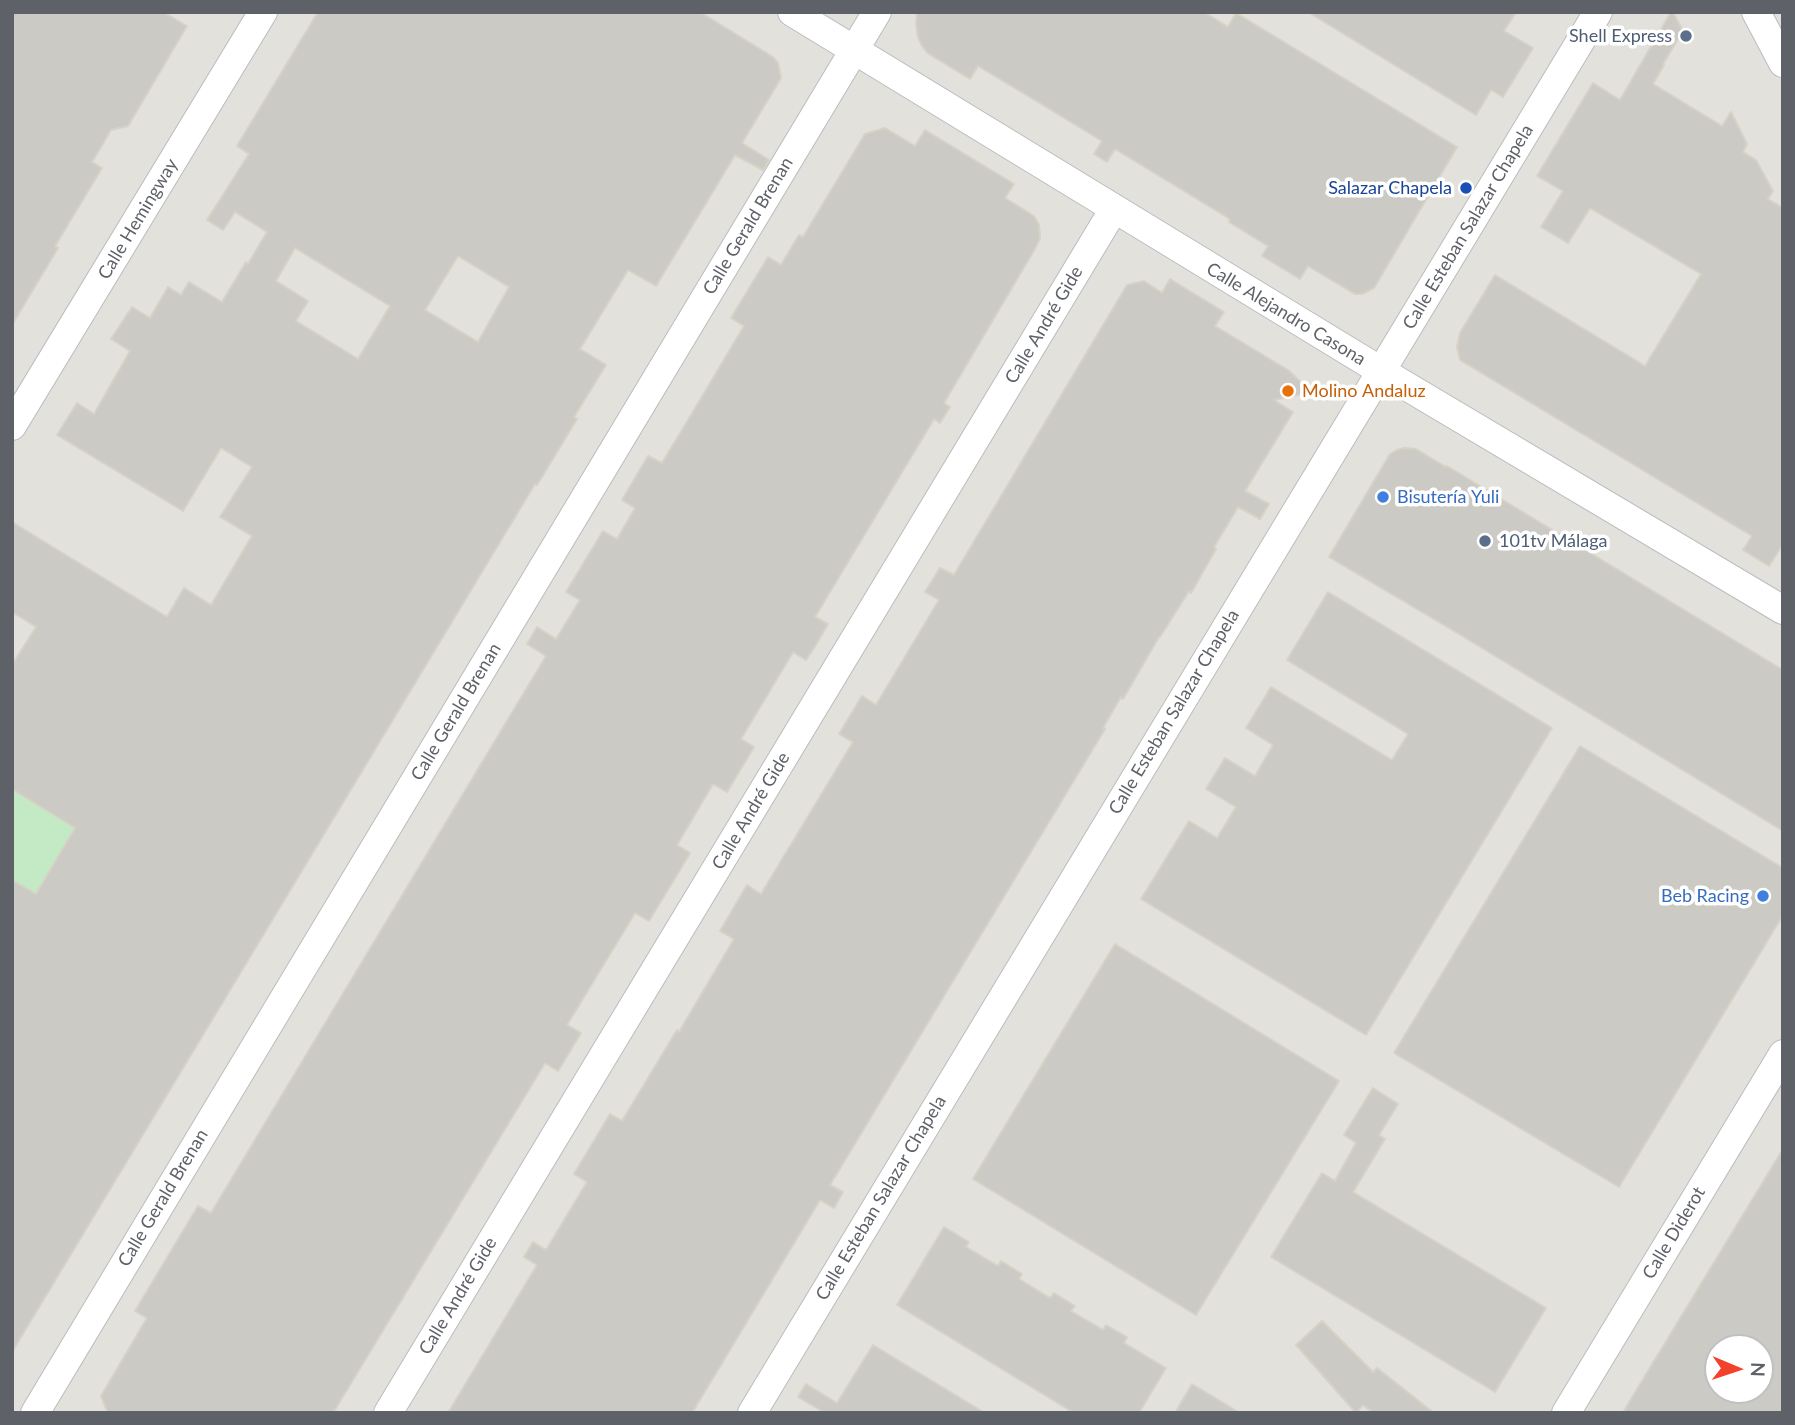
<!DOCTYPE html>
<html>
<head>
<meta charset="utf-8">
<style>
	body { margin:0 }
	#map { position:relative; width:1795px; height:1425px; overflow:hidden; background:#f1efe7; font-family:Lato,sans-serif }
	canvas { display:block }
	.frame { position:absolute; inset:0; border:14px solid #5e6268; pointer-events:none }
	.north { position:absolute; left:1704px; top:1334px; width:70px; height:70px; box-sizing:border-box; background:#fff; border:2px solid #bfc0c3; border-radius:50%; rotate:92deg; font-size:19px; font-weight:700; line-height:28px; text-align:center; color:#5e6268 }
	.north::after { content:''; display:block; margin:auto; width:24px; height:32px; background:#f3422b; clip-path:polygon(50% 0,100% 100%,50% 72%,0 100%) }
</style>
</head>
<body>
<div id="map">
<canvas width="1795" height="1425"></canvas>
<div class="frame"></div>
<div class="north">N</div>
</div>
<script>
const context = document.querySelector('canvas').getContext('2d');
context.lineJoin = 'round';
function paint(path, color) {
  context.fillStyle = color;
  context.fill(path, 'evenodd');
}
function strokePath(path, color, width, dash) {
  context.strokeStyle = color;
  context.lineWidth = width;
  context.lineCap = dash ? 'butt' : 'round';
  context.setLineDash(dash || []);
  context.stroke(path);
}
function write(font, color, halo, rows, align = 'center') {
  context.font = font + ' Lato,sans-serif';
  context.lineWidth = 7;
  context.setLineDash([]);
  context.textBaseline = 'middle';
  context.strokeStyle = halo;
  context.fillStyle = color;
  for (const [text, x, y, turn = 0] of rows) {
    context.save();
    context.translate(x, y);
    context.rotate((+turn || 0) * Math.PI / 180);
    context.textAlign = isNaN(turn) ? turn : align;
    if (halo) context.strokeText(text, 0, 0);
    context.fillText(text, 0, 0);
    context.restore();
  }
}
const industrial = new Path2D(`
	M12 12H1783V1413H12ZM1718 1348H1760V1390H1718Z`);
const green = new Path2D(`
	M12 789 75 828 36 894 12 880Z`);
const building = new Path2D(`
	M12 12H163L187 26 128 126 111 130 92 162 102 168 55 246 58 248 12 325Z
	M318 12H700L773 57 778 63 781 78 742 143 769 160 763 170 735 155 656 286 628 270 580 349 606 365 574 417 577 419 537 485 535 484 12 1352V880L36 894 75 828 12 789V665L36 627 12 612V522L167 617 184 588 211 605 252 536 220 517 252 467 221 448 183 511 57 435 77 403 94 414 130 351 111 339 132 307 150 318 168 287 181 295 189 282 222 302 246 262 248 264 267 232 235 212 223 230 207 220 249 154 237 146ZM295 248 390 306 358 359 296 321 308 301 276 281ZM458 256 509 287 478 342 425 310Z
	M917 12H1204L1228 27 1236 13 1457 147 1374 288 1362 294H1355L1308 266 1300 279 1262 256 1268 246 1229 222 1230 219 1115 149 1107 162 1094 154 1102 141 1033 99 978 66 970 79 929 54 922 46 918 37 916 24Z
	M1308 12H1516L1504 31 1533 48 1503 97 1491 90 1476 115Z
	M1671 12H1673L1683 31 1663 64 1664 65 1653 84 1722 126 1731 112 1747 144 1743 152 1756 160 1773 191 1768 199 1783 208V544L1769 566 1743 550 1752 536 1460 360 1457 347 1460 333 1495 275 1645 366 1701 274 1590 208 1568 243 1541 227 1563 191 1537 176 1593 83 1620 100Z
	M885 128 915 146 925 130 1014 184 1005 198 1034 216 1039 225 1040 238 1036 247 944 403 950 407 940 423 934 419 815 617 828 624 814 648 806 660 793 652 741 739 754 747 727 792 713 784 677 845 690 853 683 865 649 921 635 913 567 1025 581 1033 558 1071 545 1063 333 1413H108L101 1396 147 1318 135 1311 198 1206 211 1213 546 656 527 644 537 627 556 639 580 600 566 592 603 531 617 539 635 508 622 500 648 456 662 463 700 400 744 326 731 318 768 257 781 265 799 235 803 237 865 134Z
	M1170 279 1224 312 1215 326 1288 370 1311 392 1274 400 1293 412 1245 491 1269 504 1260 519 1238 507 1214 547 1216 549 1191 593 1189 591 1160 637H1159L1123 699 1121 697 1111 714 1103 728 1105 729 830 1185 843 1192 834 1208 820 1200 692 1413H448L537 1265 524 1257 533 1242 546 1250 587 1182 574 1174 610 1114 622 1121 677 1030 679 1032 734 939 720 931 737 902 747 885 761 894 853 742 839 734 862 696 876 705 939 600 925 592 940 568 954 575 1127 285 1144 281 1162 293Z
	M1404 448 1416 449 1446 467 1447 466 1783 670V831L1459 634 1329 557 1390 454 1397 450Z
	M1328 592 1552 728 1366 1035 1141 899 1189 821 1217 838 1236 807 1206 789 1225 758 1255 776 1273 745 1246 728 1271 687 1392 760 1408 734 1287 660Z
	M1580 746 1783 868V915L1619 1187 1394 1053Z
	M1115 944 1339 1081 1196 1315 973 1179Z
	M1373 1088 1398 1104 1379 1135 1385 1139 1353 1192 1546 1308 1495 1392 1271 1257 1322 1173 1335 1181 1356 1143 1344 1135Z
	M1783 1149V1413H1623L1634 1394ZM1718 1348H1760V1390H1718Z
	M944 1227 969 1242 966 1247 998 1266 1001 1261 1022 1274 1019 1279 1050 1298 1054 1293 1075 1306 1071 1311 1103 1330 1106 1325 1127 1337 1124 1343 1166 1368 1139 1413H1074L897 1305Z
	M1322 1321 1373 1372 1377 1368 1434 1413H1373L1363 1405 1356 1413 1296 1345Z
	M873 1345 985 1413H825L798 1397 806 1384 837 1403Z
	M1192 1384 1240 1413H1175Z`);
const minor = new Path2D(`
	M792 12 1381 371 1783 610
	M1756 12 1783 63
	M12 426 263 12
	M35 1413 877 12
	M388 1413 1114 209
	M752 1413 1598 12
	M1566 1413 1783 1054`);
const markers = [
	[1686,36,7,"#5c6f8a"],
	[1466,188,7,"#1a4fb4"],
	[1288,391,7,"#e8710a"],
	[1383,497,7,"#3f7fe0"],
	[1485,541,7,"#5c6f8a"],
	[1763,896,7,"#3f7fe0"]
];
const serviceNames = [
	["Shell Express",1672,36],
	["101tv Málaga",1499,541,"left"]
];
const transitNames = [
	["Salazar Chapela",1452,188]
];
const streetNames = [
	["Calle Hemingway",138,219,-59],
	["Calle Gerald Brenan",748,226,-59],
	["Calle Esteban Salazar Chapela",1468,227,-59],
	["Calle Alejandro Casona",1286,314,31],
	["Calle André Gide",1044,325,-59],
	["Calle Gerald Brenan",456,712,-59],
	["Calle Esteban Salazar Chapela",1174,712,-59],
	["Calle André Gide",751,811,-59],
	["Calle Gerald Brenan",163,1198,-59],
	["Calle Esteban Salazar Chapela",881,1198,-59],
	["Calle Diderot",1674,1233,-59],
	["Calle André Gide",458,1296,-59]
];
const foodNames = [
	["Molino Andaluz",1302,391]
];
const shopNames = [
	["Bisutería Yuli",1397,497],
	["Beb Racing",1749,896,"right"]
];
paint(industrial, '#e2e1db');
paint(green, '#c3eac4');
paint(building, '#cccac4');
strokePath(building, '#d7d2c5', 2);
strokePath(minor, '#b9bcc1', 30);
strokePath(minor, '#fff', 28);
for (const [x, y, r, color] of markers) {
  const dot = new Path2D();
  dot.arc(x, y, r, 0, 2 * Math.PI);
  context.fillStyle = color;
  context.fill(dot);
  strokePath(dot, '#fff', 2.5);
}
write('18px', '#4e5e75', '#fff', serviceNames, 'right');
write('18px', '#164399', '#fff', transitNames, 'right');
write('18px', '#5e6268', '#fff', streetNames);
write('18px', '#c56008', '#fff', foodNames, 'left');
write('18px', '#366cbe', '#fff', shopNames, 'left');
</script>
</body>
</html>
